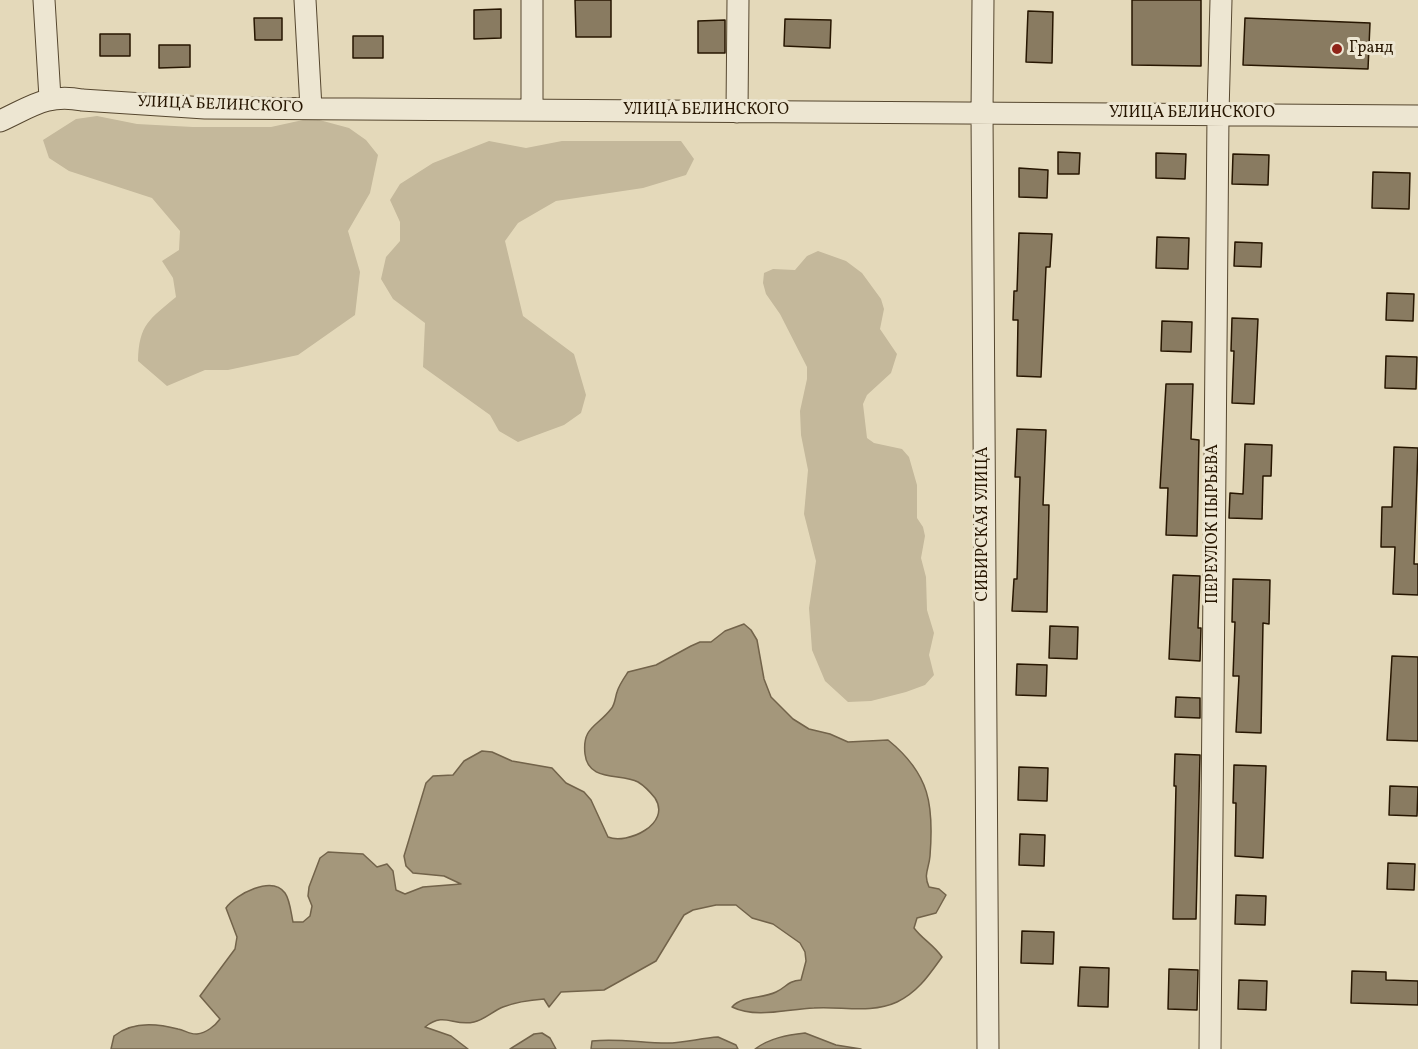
<!DOCTYPE html>
<html>
<head>
<meta charset="utf-8">
<style>
	body { margin:0 }
	canvas { display:block; background:#e4d9ba }
</style>
</head>
<body>
<canvas width="1418" height="1049"></canvas>
<script>
const context = document.querySelector('canvas').getContext('2d');
context.lineJoin = 'round';
function paint(path, color) {
  context.fillStyle = color;
  context.fill(path, 'evenodd');
}
function strokePath(path, color, width, dash) {
  context.strokeStyle = color;
  context.lineWidth = width;
  context.lineCap = dash ? 'butt' : 'round';
  context.setLineDash(dash || []);
  context.stroke(path);
}
function write(font, color, halo, rows, align = 'center') {
  context.font = font + ' Vollkorn,serif';
  context.lineWidth = 6;
  context.setLineDash([]);
  context.textBaseline = 'middle';
  context.strokeStyle = halo;
  context.fillStyle = color;
  for (const [text, x, y, turn = 0] of rows) {
    context.save();
    context.translate(x, y);
    context.rotate((+turn || 0) * Math.PI / 180);
    context.textAlign = isNaN(turn) ? turn : align;
    if (halo) context.strokeText(text, 0, 0);
    context.fillText(text, 0, 0);
    context.restore();
  }
}
const green = new Path2D(`
	M97 116 137 124 193 127H271L312 118 349 128 366 140 378 155 370 193 348 231 360 272 355 315 298 355 228 370H205L167 386 138 361C139 324 149 320 176 297L173 278 162 261 179 250 180 231 152 198 69 171 49 158 43 140 76 119Z
	M489 141 526 148 562 141H681L694 159 686 175 643 188 556 201 518 223 505 241 523 316 574 354 586 395 581 413 564 425 518 442 499 431 490 415 423 367 425 323 393 299 381 279 386 257 400 241V222L390 200 400 184 433 163Z
	M818 251 846 261 862 273 881 299 884 309 880 329 897 354 891 373 867 395 863 404 867 438 874 443 902 449 909 457 917 485V518L923 527 925 536 921 558 926 577 927 610 934 633 929 655 934 675 925 685 906 692 871 701 848 702 825 681 812 650 809 608 816 561 804 514 808 470 801 435 800 411 807 379V367L780 314 766 294 763 283 764 273 773 269 795 270 807 256Z`);
const water = new Path2D(`
	M744 624 751 630 757 640 764 679 771 697 793 719 809 729 830 734 848 742 888 740C930 774 934 805 930 856 929 869 923 874 929 887L939 889 946 895 936 913 917 918 914 928C922 939 934 945 942 957 929 975 918 992 897 1002 871 1014 841 1006 814 1008 787 1009 757 1019 732 1007 743 995 762 999 776 992 787 987 787 981 801 980L806 961 805 952 800 943 773 924 752 918 736 905H716L693 910 684 915 656 961 604 990 561 992 549 1007 544 999C530 1000 516 1002 503 1007 493 1011 484 1020 474 1022 453 1027 445 1011 425 1027L451 1036 468 1049H111L114 1036C132 1021 156 1023 178 1029 184 1030 191 1035 197 1034 206 1033 215 1026 220 1019L200 996 235 949 237 937 226 908C236 894 272 875 285 893 290 900 291 913 293 922H303L310 916 312 906 308 896 309 887 320 858 328 852 363 854 377 867 387 864 393 871 396 890 405 894 423 887 461 884 444 876 413 873 406 866 404 856 426 783 433 776 453 775 464 761 482 751 492 752 512 761 552 768 566 783 584 792 591 800 608 837C627 845 672 824 655 798 651 793 643 785 638 782 620 773 588 782 585 754 582 727 597 727 611 709 615 705 615 698 617 692 619 685 624 678 628 672L656 665 691 646 700 642H711L725 631Z
	M542 1033 550 1038 556 1049H510L534 1034Z
	M805 1033 836 1045 861 1049H755C770 1038 787 1035 805 1033Z
	M718 1037 736 1045 738 1049H591L592 1041C618 1038 641 1043 667 1043 684 1043 701 1038 718 1037Z`);
const building = new Path2D(`
	M575 0H611V37H576Z
	M1132 0H1201V66L1132 65Z
	M501 9V38L474 39V10Z
	M1028 11 1053 12 1052 63 1026 62Z
	M254 18H282V40H255Z
	M1245 18 1370 23 1368 69 1243 65Z
	M785 19 831 20 830 48 784 46Z
	M725 20V53H698V21Z
	M100 34H130V56H100Z
	M353 36H383V58H353Z
	M159 45H190V67L159 68Z
	M1058 152 1080 153 1079 174H1058Z
	M1156 153 1186 154 1185 179 1156 178Z
	M1233 154 1269 155 1268 185 1232 184Z
	M1019 168 1048 170 1047 198 1019 197Z
	M1373 172 1410 173 1409 209 1372 208Z
	M1019 233 1052 234 1050 267H1046L1041 377 1017 376 1018 320H1013L1014 291H1017Z
	M1157 237 1189 238 1188 269 1156 268Z
	M1235 242 1262 243 1261 267 1234 266Z
	M1387 293 1414 294 1413 321 1386 320Z
	M1232 318 1258 319 1254 404 1232 403 1234 351H1231Z
	M1162 321 1192 322 1191 352 1161 351Z
	M1386 356 1417 357 1416 389 1385 388Z
	M1166 384H1193L1191 439 1199 440 1197 536 1166 535 1168 488H1160Z
	M1017 429 1046 430 1043 505H1049L1047 612 1012 611 1014 579H1017L1020 477H1015Z
	M1245 444 1272 445 1271 476H1263L1262 519 1229 518 1230 493 1243 494Z
	M1394 447 1418 448 1414 564H1418V595L1393 594 1395 547H1381L1382 507H1392Z
	M1173 575 1200 576 1198 628H1201L1200 661 1169 659Z
	M1233 579 1270 580 1269 624 1263 623 1261 733 1236 732 1239 676H1233L1235 622H1232Z
	M1050 626 1078 627 1077 659 1049 658Z
	M1392 656 1418 657V741L1387 740Z
	M1017 664 1047 665 1046 696 1016 695Z
	M1176 697 1200 698V718L1175 717Z
	M1175 754 1200 755 1196 919H1173L1176 786H1174Z
	M1234 765 1266 766 1263 858 1235 856 1236 803H1233Z
	M1019 767 1048 768 1047 801 1018 800Z
	M1390 786 1418 787 1417 816 1389 815Z
	M1020 834 1045 835 1044 866 1019 865Z
	M1388 863 1415 864 1414 890 1387 889Z
	M1236 895 1266 896 1265 925 1235 924Z
	M1022 931 1054 932 1053 964 1021 963Z
	M1080 967 1109 968 1108 1007 1078 1006Z
	M1169 969 1198 970 1197 1010 1168 1009Z
	M1352 971 1386 972V980L1418 981V1005L1351 1003Z
	M1239 980 1267 981 1266 1010 1238 1009Z`);
const minor = new Path2D(`
	M44 0 50 98
	M305 0 311 108
	M532 0V110
	M983 0 982 113 988 1049
	M737 112 738 0
	M0 121C31 107 47 93 82 100L205 108 1418 116
	M1210 1049 1218 114 1221 0`);
const markers = [
	[1337,49,6,"#8f2418"]
];
const poiNames = [
	["Гранд",1349,49]
];
const streetNames = [
	["УЛИЦА БЕЛИНСКОГО",220,106,2],
	["УЛИЦА БЕЛИНСКОГО",706,111],
	["УЛИЦА БЕЛИНСКОГО",1192,114],
	["СИБИРСКАЯ УЛИЦА",984,524,-90],
	["ПЕРЕУЛОК ПЫРЬЕВА",1214,524,-90]
];
paint(green, '#c4b89b');
paint(water, '#a4977b');
strokePath(water, '#72634a', 1.5);
paint(building, '#897b61');
strokePath(building, '#271601', 1.5);
strokePath(minor, '#56472f', 23);
strokePath(minor, '#ede6d2', 21);
for (const [x, y, r, color] of markers) {
  const dot = new Path2D();
  dot.arc(x, y, r, 0, 2 * Math.PI);
  context.fillStyle = color;
  context.fill(dot);
  strokePath(dot, '#ede6d2', 2);
}
write('16px', '#271601', '#ede6d2', poiNames, 'left');
write('16px', '#271601', '#ede6d2', streetNames);
</script>
</body>
</html>
